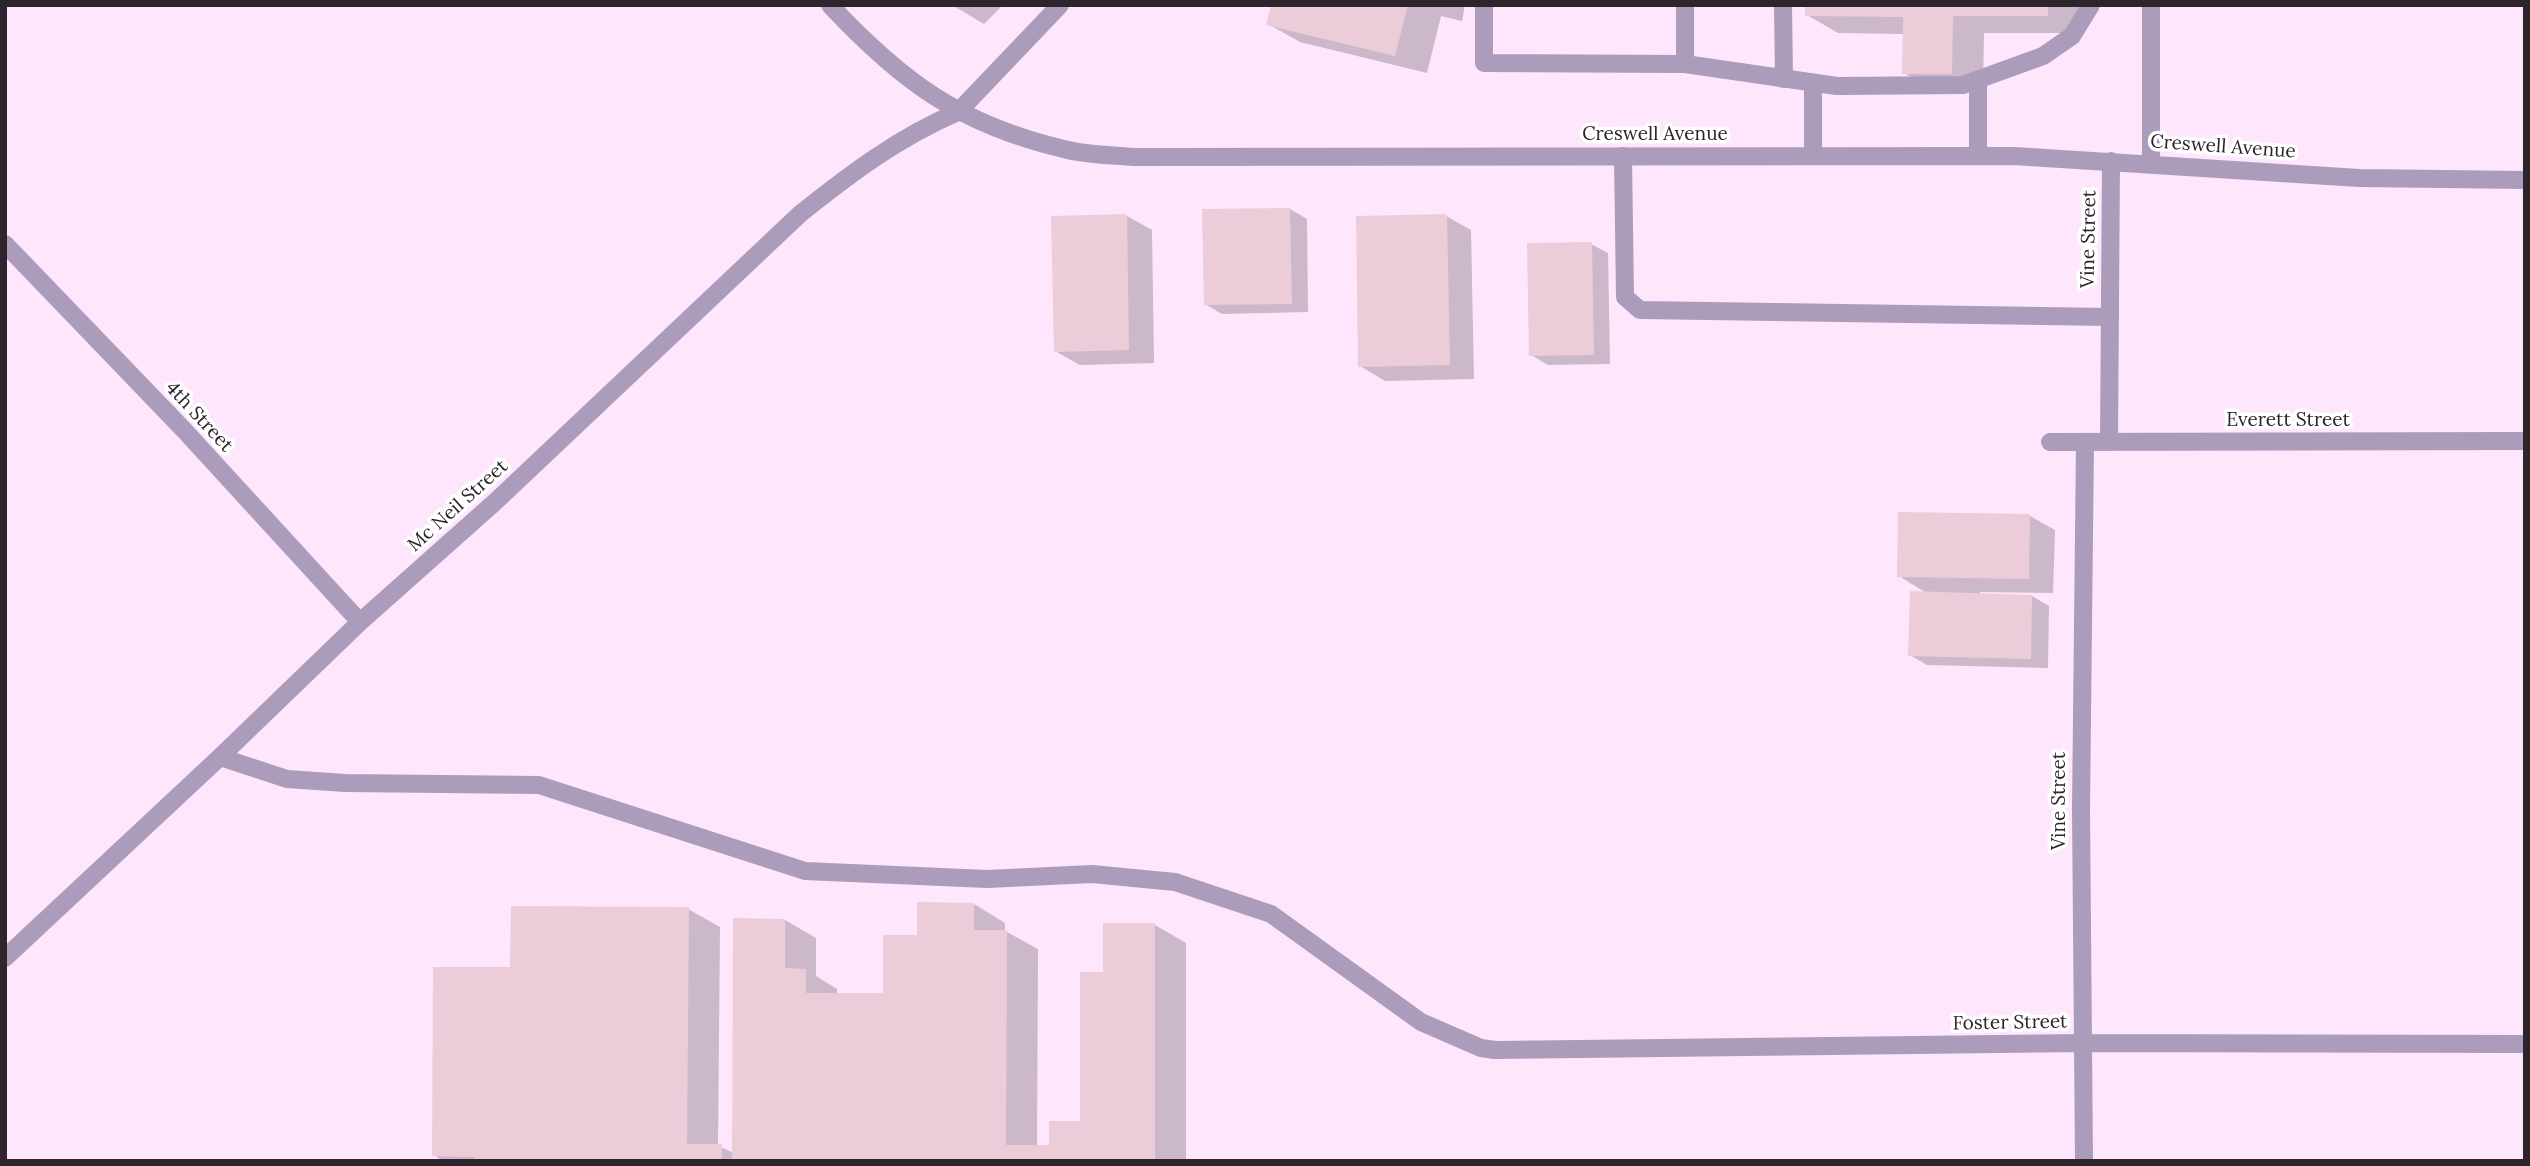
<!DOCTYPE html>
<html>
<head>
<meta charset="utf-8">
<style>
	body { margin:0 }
	#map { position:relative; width:2530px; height:1166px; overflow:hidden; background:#fee6fc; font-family:Lora,serif }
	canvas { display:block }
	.frame { position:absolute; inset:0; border:7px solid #2d242c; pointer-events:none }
</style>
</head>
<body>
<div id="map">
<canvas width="2530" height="1166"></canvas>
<div class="frame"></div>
</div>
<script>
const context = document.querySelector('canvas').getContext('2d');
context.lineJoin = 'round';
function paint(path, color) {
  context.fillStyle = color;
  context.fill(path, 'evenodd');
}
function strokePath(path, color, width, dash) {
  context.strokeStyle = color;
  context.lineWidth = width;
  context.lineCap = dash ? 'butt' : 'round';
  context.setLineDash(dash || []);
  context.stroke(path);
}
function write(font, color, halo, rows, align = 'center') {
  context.font = font + ' Lora,serif';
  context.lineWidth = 7;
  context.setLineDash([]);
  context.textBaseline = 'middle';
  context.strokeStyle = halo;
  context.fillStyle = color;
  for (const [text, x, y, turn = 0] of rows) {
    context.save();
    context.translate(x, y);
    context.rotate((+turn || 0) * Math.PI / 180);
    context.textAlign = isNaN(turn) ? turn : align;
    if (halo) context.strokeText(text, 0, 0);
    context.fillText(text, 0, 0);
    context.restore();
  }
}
const shadow = new Path2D(`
	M952 5H1003L984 24Z
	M1273 5H1465L1462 21 1441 16 1427 73 1300 42 1268 24Z
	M1807 5H2080L2079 33H1984L1983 92 1935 91 1904 73V34L1838 33 1807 15Z
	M1290 209 1307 219 1308 312 1222 314 1205 304Z
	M1127 216 1152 230 1154 363 1080 365 1055 351Z
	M1446 216 1471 230 1474 379 1385 381 1360 366Z
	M1591 244 1608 253 1610 364 1548 365 1531 355Z
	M2030 516 2055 530 2053 593 1980 592V595L2032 596 2049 606 2048 668 1927 665 1910 655 1928 594 1899 576Z
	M974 904 1005 923V931L1038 949 1037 1146H1050L1081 1123 1104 974 1155 925 1186 943V1161H443L434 1155 512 969 688 909 720 927 718 1146 734 1153 785 920 816 938V976L837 989V995H884L919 937Z`);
const building = new Path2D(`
	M1271 5H1408L1395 56 1266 25Z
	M1805 5H2048V16H1953L1952 74H1902L1903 17 1805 16Z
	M1290 208 1292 304 1204 305 1202 209Z
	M1127 214 1129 350 1054 352 1051 216Z
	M1447 214 1450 365 1358 367 1356 216Z
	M1592 242 1594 355 1529 356 1527 243Z
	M1898 512 2030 514 2029 579 1897 577Z
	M1910 591 2032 595 2031 659 1908 656Z
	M917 902 974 903V930H1007L1006 1145H1049V1121H1080V972H1103V923H1155V1161H732L733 918 785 919V968L806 969V993H883V935H917Z
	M511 906 689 907 687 1144H722V1161H474V1157L432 1156 433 967H510Z`);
const lane = new Path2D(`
	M1484 5V63L1685 64 1837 86 1963 85 2043 56 2072 36 2091 5
	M1783 5 1784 79
	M1685 64V5
	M1978 80V156
	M1813 83V156
	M958 112 1060 5
	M1623 156 1625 297 1640 310 2110 317
	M220 757 287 779 345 783 539 785 805 871 987 879 1092 874 1175 882 1271 914 1421 1022 1481 1048 1495 1050`);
const street = new Path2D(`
	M830 5C902 82 961 125 1064 149 1086 155 1111 155 1134 157L2014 156 2359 178 2525 180
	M2151 5V164
	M5 244 184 430 360 622
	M2050 442 2525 441
	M2109 442 2111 161
	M5 958 220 757 360 622 495 502 800 214C850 174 899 137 958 112
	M1495 1050 2081 1043 2525 1044
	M2084 1161 2081 809 2085 442`);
const streetNames = [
	["Creswell Avenue",1655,135],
	["Creswell Avenue",2223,147,4],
	["Vine Street",2089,239,-89],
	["4th Street",199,417,47],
	["Everett Street",2288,421],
	["Mc Neil Street",458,506,-42],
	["Vine Street",2060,801,-90],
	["Foster Street",2010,1023,-1]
];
paint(shadow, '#0003');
paint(building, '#ecccd9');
strokePath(lane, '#aa9cba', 18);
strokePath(street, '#aa9cba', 18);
write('19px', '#2d242c', '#fff', streetNames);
</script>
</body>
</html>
